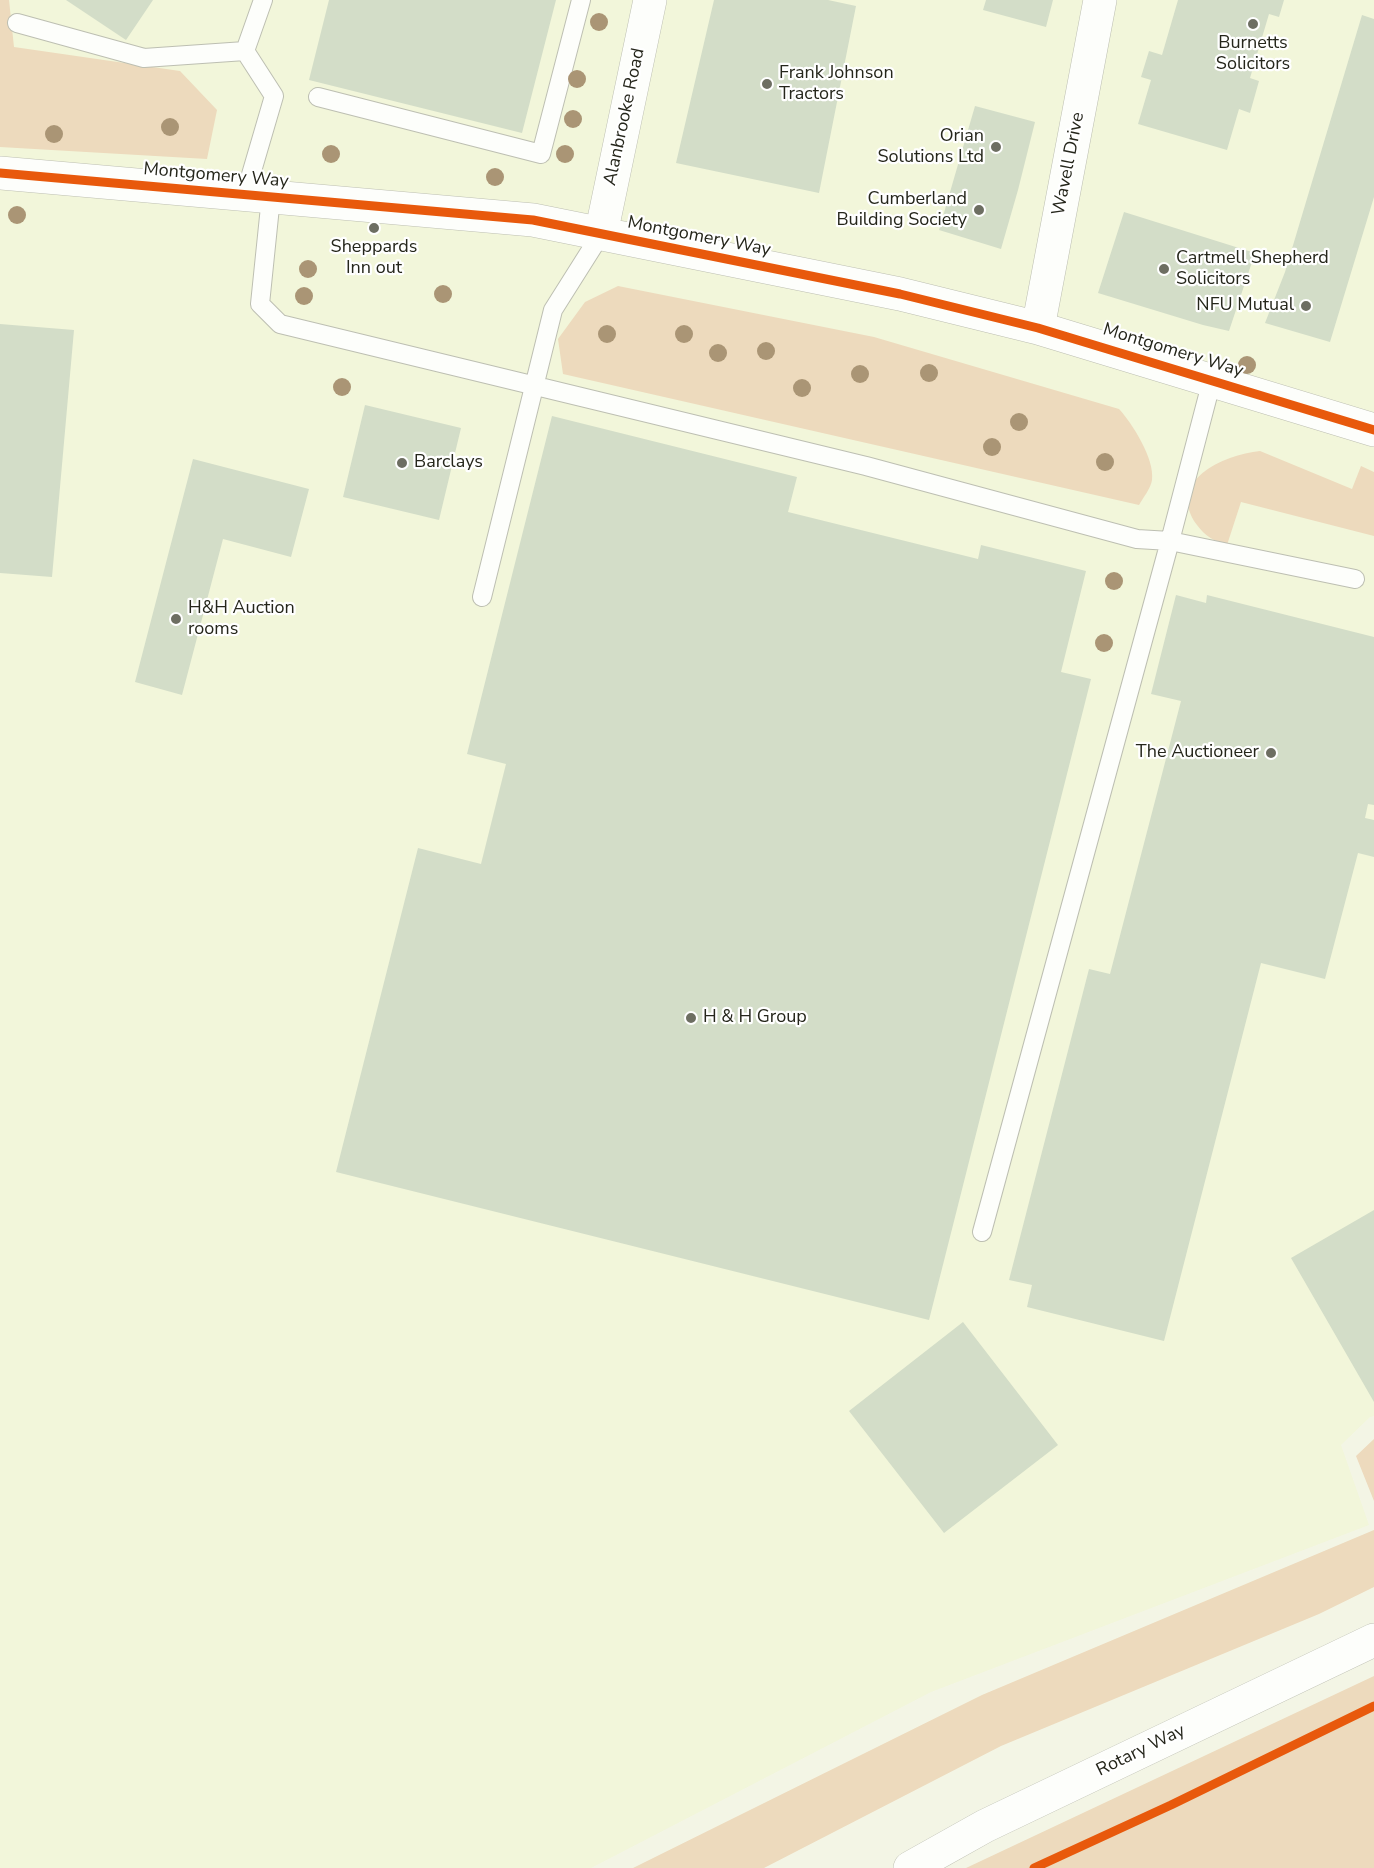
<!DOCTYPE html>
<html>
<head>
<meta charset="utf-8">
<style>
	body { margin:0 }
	canvas { display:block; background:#f3f5e5 }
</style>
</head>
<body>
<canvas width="1374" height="1868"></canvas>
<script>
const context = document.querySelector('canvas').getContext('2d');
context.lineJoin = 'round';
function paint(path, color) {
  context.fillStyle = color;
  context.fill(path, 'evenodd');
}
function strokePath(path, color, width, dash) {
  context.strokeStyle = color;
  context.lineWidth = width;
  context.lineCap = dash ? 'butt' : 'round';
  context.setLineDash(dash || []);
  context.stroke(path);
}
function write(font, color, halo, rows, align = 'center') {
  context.font = font + ' "Nunito Sans",sans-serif';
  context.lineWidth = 4.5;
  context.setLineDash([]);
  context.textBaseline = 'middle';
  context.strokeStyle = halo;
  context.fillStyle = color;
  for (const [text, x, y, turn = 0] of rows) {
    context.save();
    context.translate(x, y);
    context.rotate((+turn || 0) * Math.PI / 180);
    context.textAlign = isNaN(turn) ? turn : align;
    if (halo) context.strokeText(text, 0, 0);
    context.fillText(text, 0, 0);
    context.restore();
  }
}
const built = new Path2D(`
	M0 0H1374V1416L1370 1417 1341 1445 1369 1525 931 1692 591 1868H0Z`);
const green = new Path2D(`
	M0 0H9L14 47 180 71 217 110 207 159 0 147Z
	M618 286 874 337 1119 409C1132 423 1155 459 1152 480 1151 488 1143 498 1139 505L563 374 558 339 585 302Z
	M1260 451 1352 489 1361 466 1374 472V536L1241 502 1227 545C1215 542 1204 535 1197 525 1165 481 1223 455 1260 451Z
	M1374 1439V1501L1356 1456Z
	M1374 1530V1587L1319 1614 1001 1746 764 1868H633L982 1695Z
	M1374 1676V1868H966Z`);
const building = new Path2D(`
	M66 0H153L126 40Z
	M329 0H556L522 133 309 80Z
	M714 0H828L856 6 819 193 676 163Z
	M986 0H1053L1046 27 983 10Z
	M1178 0H1284L1279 17 1269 14 1250 78 1259 81 1250 113 1239 109 1227 150 1138 124 1151 80 1141 77 1149 51 1162 55Z
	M1362 15 1374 19V197L1330 342 1265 323 1285 272Z
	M975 106 1035 122 1018 190 1001 249 939 230Z
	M1124 212 1255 253 1229 331 1203 325 1098 293Z
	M0 324 74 330 52 577 0 573Z
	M365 405 461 428 439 520 343 497Z
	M552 416 797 477 788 512 978 559 981 545 1086 571 1061 672 1091 679 929 1320 336 1172 418 848 481 864 506 764 467 754Z
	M193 459 309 489 291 557 223 539 182 695 135 682Z
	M1176 595 1206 603 1207 595 1374 637V805L1368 804 1365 818 1374 820V857L1358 853 1325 979 1261 963 1164 1341 1027 1307 1032 1285 1009 1280 1089 969 1110 974 1181 701 1151 694Z
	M1374 1210V1402L1291 1258Z
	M963 1322 1058 1445 944 1533 849 1411Z`);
const lane = new Path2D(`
	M17 23 144 58 245 51
	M318 97 541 154 581 0
	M245 195 274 96 245 51 263 0
	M271 197 260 304 280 324 866 466 1137 539 1170 541 1212 380
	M482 597 553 310 601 234
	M982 1232 1170 541 1355 579`);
const street = new Path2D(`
	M0 173 533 220 900 294 1038 328 1374 430
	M601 234 650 0
	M1038 328 1100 0`);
const primary = new Path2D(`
	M910 1868 985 1826 1374 1640`);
const cycleway = new Path2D(`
	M0 173 533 220 900 294 1038 328 1374 430
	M1034 1868 1171 1805 1374 1706`);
const trees = [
	[599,22],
	[577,79],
	[573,119],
	[170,127],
	[54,134],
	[331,154],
	[565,154],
	[495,177],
	[17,215],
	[308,269],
	[443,294],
	[304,296],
	[607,334],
	[684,334],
	[766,351],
	[718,353],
	[1247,365],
	[929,373],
	[860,374],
	[342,387],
	[802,388],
	[1019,422],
	[992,447],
	[1105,462],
	[1114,581],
	[1104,643]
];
const markers = [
	[1253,24,6,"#6d6e62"],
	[767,84,6,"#6d6e62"],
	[996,147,6,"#6d6e62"],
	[979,210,6,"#6d6e62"],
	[374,228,6,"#6d6e62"],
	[1164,269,6,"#6d6e62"],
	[1306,306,6,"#6d6e62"],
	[402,463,6,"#6d6e62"],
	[176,619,6,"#6d6e62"],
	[1271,753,6,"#6d6e62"],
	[691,1018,6,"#6d6e62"]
];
const poiNames = [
	["Burnetts",1253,44,"center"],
	["Solicitors",1253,65,"center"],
	["Frank Johnson",779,74],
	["Tractors",779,95],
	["Orian",984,137,"right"],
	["Solutions Ltd",984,158,"right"],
	["Cumberland",967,200,"right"],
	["Building Society",967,221,"right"],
	["Sheppards",374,248,"center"],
	["Inn out",374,269,"center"],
	["Cartmell Shepherd",1176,259],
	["Solicitors",1176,280],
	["NFU Mutual",1294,306,"right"],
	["Barclays",414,463],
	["H&H Auction",188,609],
	["rooms",188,630],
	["The Auctioneer",1259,753,"right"],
	["H & H Group",703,1018]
];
const streetNames = [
	["Alanbrooke Road",625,117,-78],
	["Wavell Drive",1069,164,-79],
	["Montgomery Way",216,176,5],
	["Montgomery Way",699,237,11],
	["Montgomery Way",1173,351,17],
	["Rotary Way",1141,1751,-26]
];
paint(built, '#f2f6da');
paint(green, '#eddabd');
paint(building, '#d3ddc8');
strokePath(lane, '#bdbfb2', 20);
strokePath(street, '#bdbfb2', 34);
strokePath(primary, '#bdbfb2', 34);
strokePath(lane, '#fdfefb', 18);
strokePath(street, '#fdfefb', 33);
strokePath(primary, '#fdfefb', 33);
strokePath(cycleway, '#e8590c', 9);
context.fillStyle = '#aa9575';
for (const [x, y] of trees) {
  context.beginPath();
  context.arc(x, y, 9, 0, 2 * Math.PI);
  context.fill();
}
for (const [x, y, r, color] of markers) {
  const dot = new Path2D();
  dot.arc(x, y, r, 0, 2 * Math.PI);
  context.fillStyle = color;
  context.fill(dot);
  strokePath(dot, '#fff', 2);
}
write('18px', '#25261b', '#fff', poiNames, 'left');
write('18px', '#25261b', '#fff', streetNames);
</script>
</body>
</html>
